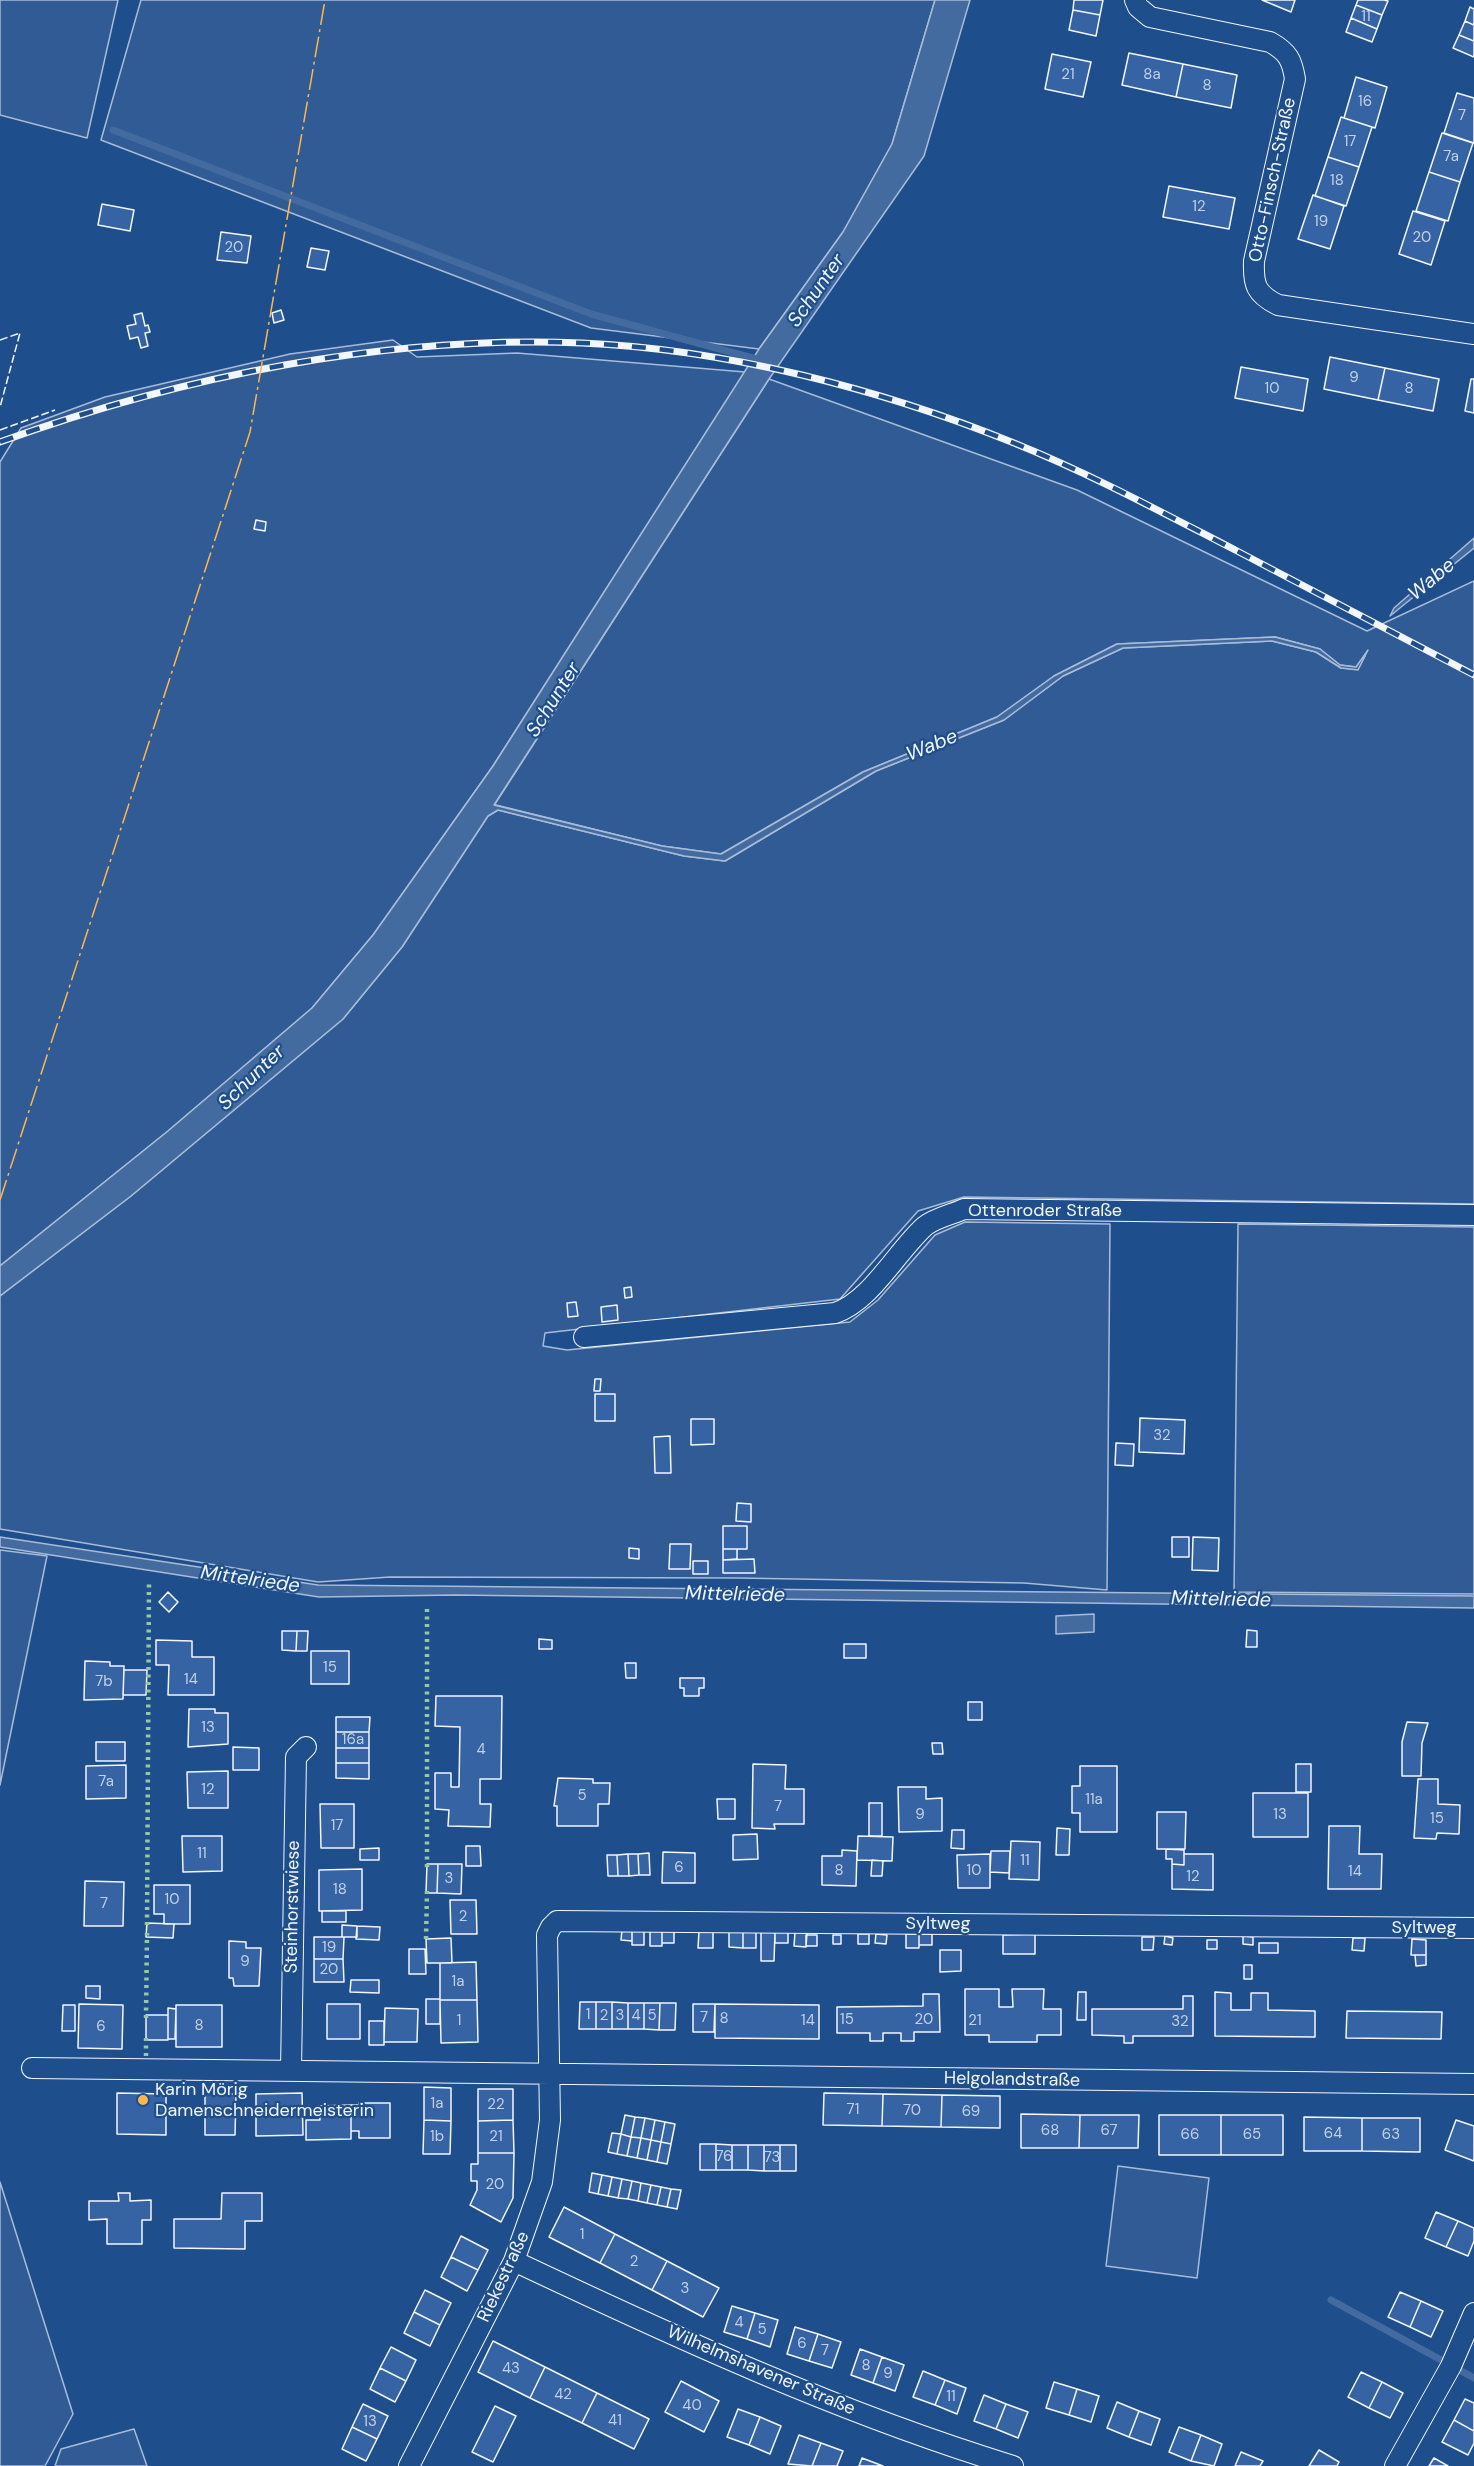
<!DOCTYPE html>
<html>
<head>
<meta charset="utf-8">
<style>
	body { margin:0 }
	canvas { display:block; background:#1f4e8c }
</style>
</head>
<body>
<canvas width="1474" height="2466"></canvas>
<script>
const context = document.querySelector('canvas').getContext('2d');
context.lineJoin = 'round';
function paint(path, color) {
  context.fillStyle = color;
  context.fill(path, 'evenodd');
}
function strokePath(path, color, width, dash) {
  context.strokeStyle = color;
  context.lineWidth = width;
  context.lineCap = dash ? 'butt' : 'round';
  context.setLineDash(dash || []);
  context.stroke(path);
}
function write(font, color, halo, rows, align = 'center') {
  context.font = font + ' "DM Sans",sans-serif';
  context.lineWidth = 4.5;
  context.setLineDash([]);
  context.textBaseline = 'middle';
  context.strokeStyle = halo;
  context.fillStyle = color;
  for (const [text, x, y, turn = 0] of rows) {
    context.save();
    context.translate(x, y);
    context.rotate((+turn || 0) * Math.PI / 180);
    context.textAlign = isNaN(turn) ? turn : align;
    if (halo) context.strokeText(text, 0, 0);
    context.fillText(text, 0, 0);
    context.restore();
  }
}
const built = new Path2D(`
	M0 0H118L87 138 0 115Z
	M141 0H935L892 144 843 232 759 349 591 328 101 140Z
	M393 340 417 357 517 353 745 372 493 766 373 935 312 1008 168 1131 0 1266V462L21 428 105 397 290 354Z
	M769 379 1077 490 1367 631 1474 581V1204L964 1197 918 1211 840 1299 545 1333 543 1346 567 1350 850 1322 878 1300 935 1235 965 1222 1110 1224 1107 1590 1024 1583 739 1578 390 1577 318 1582 0 1529V1296L131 1196 343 1019 402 947 488 816 498 810 684 856 725 861 876 771 1004 720 1063 676 1123 648 1272 641 1316 652 1341 668 1358 669 1365 656 1356 667 1340 665 1320 649 1275 637 1117 644 1054 676 997 717 863 772 721 854 662 846 496 805 493 807Z
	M1238 1224 1474 1227V1594L1234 1592Z
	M0 1550 47 1556 0 1785Z
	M1118 2166 1209 2178 1197 2278 1106 2266Z
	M0 2182 73 2414 45 2466H0Z
	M134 2429 147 2466H55L61 2449Z`);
const water = new Path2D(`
	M935 0H970L924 156 769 379 494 805 662 846 721 854 863 772 997 717 1054 676 1117 644 1275 637 1320 649 1340 665 1356 667 1368 650 1358 670 1341 668 1316 652 1272 641 1123 648 1063 676 1004 720 876 771 725 861 684 856 498 810 488 816 402 947 343 1019 131 1196 0 1296V1266L168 1131 312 1008 373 935 493 766 759 349 843 232 892 144Z
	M1474 538V548L1390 616 1394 608Z
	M0 1537 318 1585 1474 1596V1608L455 1595 319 1597 0 1547Z
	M1094 1614V1632L1056 1634V1616Z`);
const stream = new Path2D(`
	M113 130 591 314 760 360
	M1331 2300 1474 2378`);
const building = new Path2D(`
	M1074 0H1103L1100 15 1073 10Z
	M1262 0H1295L1291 12Z
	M1358 0H1384L1388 1 1382 15 1356 5Z
	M1356 5 1382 15 1377 29 1351 18Z
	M1470 7 1474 9V25L1465 21Z
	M1073 10 1100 15 1096 36 1069 30Z
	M1351 18 1377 29 1372 42 1346 32Z
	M1465 21 1474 25V41L1459 35Z
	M1459 35 1474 41V57L1453 48Z
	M1129 53 1183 64 1176 97 1122 85Z
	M1052 54 1091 62 1083 97 1045 89Z
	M1183 64 1237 75 1231 108 1176 97Z
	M1356 77 1387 87 1375 128 1344 118Z
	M1457 93 1474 98V143L1444 133Z
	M1341 117 1372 127 1359 167 1328 157Z
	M1442 133 1473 143 1460 182 1429 172Z
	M1328 157 1359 167 1346 206 1315 196Z
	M1429 172 1460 182 1448 221 1416 211Z
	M1169 186 1235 198 1229 229 1163 217Z
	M1313 195 1344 206 1330 249 1298 239Z
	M102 204 134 210 130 231 98 225Z
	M1413 211 1445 221 1431 265 1399 254Z
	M221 232 251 236 247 263 217 260Z
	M311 248 329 251 325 270 307 267Z
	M281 310 284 320 274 323 272 313Z
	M142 313 145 326 148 325 150 332 145 333 148 346 141 348 138 337 130 339 127 326 136 324 134 315Z
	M1330 357 1385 368 1378 400 1324 389Z
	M1241 367 1308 379 1303 411 1235 398Z
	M1385 368 1439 379 1433 411 1378 400Z
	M1471 379H1474V413L1465 411Z
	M256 520 266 522 265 531 254 529Z
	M631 1287 632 1297 625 1298 624 1288Z
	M576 1302 578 1316 568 1317 567 1303Z
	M617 1305 618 1320 602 1322 601 1307Z
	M595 1379H601L600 1391H594Z
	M595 1394H615V1421H595Z
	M1140 1418 1185 1420 1184 1454 1139 1452Z
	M691 1419H714V1444L691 1445Z
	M670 1436 671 1473H655L654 1437Z
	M1116 1443 1134 1444 1133 1466 1115 1465Z
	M737 1503 751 1504V1522L736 1521Z
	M723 1526H747V1549H723Z
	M1172 1537H1189V1557H1172Z
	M1193 1537 1219 1538 1218 1571 1192 1570Z
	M670 1544H691L690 1569H669Z
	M629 1548 639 1549V1559L629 1558Z
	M723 1549H737V1559L723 1560Z
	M754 1559 755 1573H723V1560Z
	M693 1561H708V1574H693Z
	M168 1592 178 1602 169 1612 159 1602Z
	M1247 1630 1257 1631V1647H1246Z
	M282 1631H297L296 1651 282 1650Z
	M297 1631H308L307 1651H296Z
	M539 1639 552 1640V1649H539Z
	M156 1640 192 1641V1657H214V1695H168L169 1665H156Z
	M844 1644H866V1658H844Z
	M311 1651H349V1684H311Z
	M85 1661 110 1662V1666H124L123 1699 84 1700Z
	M625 1663H636V1678H626Z
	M124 1670H147L146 1695H123Z
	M680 1678H704V1688H699V1696H684V1688H680Z
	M436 1696H502L501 1779H480V1804H491L490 1827 448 1826 449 1810 435 1809V1773H451V1787H459L460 1727 435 1726Z
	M968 1702H982V1720H968Z
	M189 1709H215V1713H228V1744L188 1747Z
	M336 1717H370L369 1732H336Z
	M1407 1722 1428 1723 1422 1743 1421 1776H1402V1742Z
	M336 1732H369V1748H336Z
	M96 1742H125V1761H96Z
	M932 1743H942L943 1754H933Z
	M233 1747 259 1748V1770H233Z
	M336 1748H369V1763H336Z
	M336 1763H369V1779L336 1778Z
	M753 1764 786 1765 785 1789H804V1824H774L775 1829 752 1828Z
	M1296 1764H1311V1792H1296Z
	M126 1765V1798L86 1799V1766Z
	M1080 1766H1117V1832H1080V1813H1072V1786H1080Z
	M228 1771V1808H188L187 1772Z
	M558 1778 593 1779V1783H610L609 1804H598V1826H557V1806H554Z
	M1418 1779H1438V1804L1460 1805 1459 1834 1437 1833 1436 1839 1414 1838Z
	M898 1787H926V1799L942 1798V1831L899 1832Z
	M1253 1793H1308V1837H1253Z
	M717 1799H735V1819H718Z
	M869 1803H882V1836H869Z
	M320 1804H354V1848H321Z
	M1157 1812H1186L1185 1849H1157Z
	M1329 1826H1360L1359 1854H1382L1381 1889H1328Z
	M1057 1828 1070 1829 1069 1855H1056Z
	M952 1830H964V1849L951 1848Z
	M757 1834 758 1859 733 1860V1835Z
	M182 1836H222V1871L183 1872Z
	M858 1836 893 1837 892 1861 857 1860Z
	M1011 1841 1040 1842 1039 1880 1009 1879Z
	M466 1846H480L481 1866H466Z
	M379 1848V1860H360V1849Z
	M1166 1849 1184 1850V1865L1172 1864V1859H1166Z
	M842 1850 857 1851 856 1886 822 1885V1856H842Z
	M991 1851H1010L1009 1873 990 1872Z
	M663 1852 695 1853V1883H662Z
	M649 1853 650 1875H639L638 1854Z
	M628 1854H638L639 1875 629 1876Z
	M628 1854 629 1876H618L617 1855Z
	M990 1854V1888H958L957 1855Z
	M1184 1854H1213V1890L1172 1889V1864L1184 1865Z
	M607 1855H617L618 1876H608Z
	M872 1860 883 1861 882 1876H871Z
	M427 1864H438L437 1893H426Z
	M438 1864H462L461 1894 437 1893Z
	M362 1869V1910L319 1911V1870Z
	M85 1881 124 1882 123 1926H84Z
	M154 1885H190V1924H164V1914H154Z
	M450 1900H476L477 1934H451Z
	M322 1911H346V1922H322Z
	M147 1923 174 1924 173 1938 146 1937Z
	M342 1925 357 1926V1937H342Z
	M357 1926 380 1927 379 1940 356 1939Z
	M622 1930H632V1941L621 1940Z
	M632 1930H644V1945H632Z
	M650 1930 662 1931V1946H650Z
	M662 1931H674V1943H662Z
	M699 1931H713V1948H698Z
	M729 1931H743V1948L729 1947Z
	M743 1931H756V1948H743Z
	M761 1932H775L774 1961H761Z
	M775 1932H788V1943H775Z
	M795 1932 807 1933 806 1947 794 1946Z
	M858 1934H869V1944H858Z
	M876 1934 887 1935 886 1944 875 1943Z
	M906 1934H919V1948H906Z
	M919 1934H932V1945H919Z
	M1035 1934V1954H1003V1935Z
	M806 1935H817V1946H806Z
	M833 1935H841V1944H833Z
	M1165 1936 1173 1938 1172 1945 1164 1944Z
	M1243 1936 1253 1937V1945L1243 1944Z
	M314 1937H344L343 1959H314Z
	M1142 1937H1154L1153 1950H1142Z
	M451 1938 452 1963H427L426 1939Z
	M1353 1938H1365L1364 1951 1352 1950Z
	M1412 1939 1426 1940V1955H1411Z
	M1207 1940H1217V1949H1207Z
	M229 1941 246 1942V1948H261L259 1986H234L233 1978H229Z
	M1259 1943H1278V1953H1259Z
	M409 1949H425L426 1974H409Z
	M940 1950H961V1971L940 1972Z
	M1415 1955H1426V1965L1416 1966Z
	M314 1959H343L344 1982H314Z
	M476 1962 477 2000H440V1963Z
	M1244 1965H1252V1979H1244Z
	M351 1980H379V1993L350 1992Z
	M86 1986H100V1999L86 1998Z
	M965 1989H999V2007H1013L1012 1989H1044L1043 2009H1061V2035H1037V2042H989V2035H965Z
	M1078 1992H1086V2020H1077Z
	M1215 1992 1231 1993V2010H1251V1993H1268V2010L1315 2011V2037L1215 2036Z
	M923 1994H939L940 2032H914V2041H901V2033H883V2041H870V2033H837V2007L923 2006Z
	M1183 1996H1193V2036H1133V2043H1124V2036L1092 2035V2009H1183Z
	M426 1999H440V2024H426Z
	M440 2000H477L478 2042 441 2043Z
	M580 2002H596V2029H579Z
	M596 2002H612V2029H596Z
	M612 2002 628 2003V2029H612Z
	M628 2003H644V2029H628Z
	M644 2003H660L659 2030 644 2029Z
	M660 2003H676L675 2030H659Z
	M79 2004 123 2005 122 2049 78 2048Z
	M327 2004H360V2039H327Z
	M693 2004H715L714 2032H693Z
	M715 2004 819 2005V2039L715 2038Z
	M63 2005H75V2031H62Z
	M176 2005H222V2047H176Z
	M168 2008 176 2009 175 2039H168Z
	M385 2008 418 2009 417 2042H384Z
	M1347 2011 1442 2012 1441 2039 1346 2038Z
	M146 2015H168V2040H146Z
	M369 2021H384V2045H369Z
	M424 2087 451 2088V2121L424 2120Z
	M478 2089H513V2120L478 2121Z
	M117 2093 166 2094V2135L117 2134Z
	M302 2093 303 2135 256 2136V2094Z
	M824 2093 883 2094 882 2126 823 2125Z
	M205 2094H236L235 2135H205Z
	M883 2094 942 2095 941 2127 882 2126Z
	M942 2095 1000 2096V2128L941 2127Z
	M359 2103H390V2138H359V2131H351V2105H359Z
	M351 2105V2139L306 2140V2120H320L319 2106Z
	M1021 2114 1080 2115 1079 2148H1021Z
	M625 2115 635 2117 631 2137 621 2134Z
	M1080 2115H1139L1138 2148H1079Z
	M1159 2115H1221V2155H1159Z
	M1221 2115H1283V2155H1221Z
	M635 2117 645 2118 641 2138 631 2137Z
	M1304 2117 1362 2118V2151H1304Z
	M645 2118 655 2120 651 2140 641 2138Z
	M1362 2118H1420V2152L1362 2151Z
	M424 2120 451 2121 450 2154H423Z
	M513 2120 514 2153H478V2121Z
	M655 2120 665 2122 661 2142 651 2140Z
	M1456 2120 1474 2126V2161L1445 2150Z
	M665 2122 675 2124 671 2144 661 2142Z
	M612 2133 621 2134 617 2154 608 2152Z
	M621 2134 631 2137 627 2156 617 2154Z
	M631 2137 641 2138 637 2158 627 2156Z
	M641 2138 651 2140 647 2160 637 2158Z
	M651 2140 661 2142 657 2162 647 2160Z
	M661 2142 671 2144 667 2164 657 2162Z
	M700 2144H716V2170H700Z
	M716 2144 732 2145V2170H716Z
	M732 2145H748V2170H732Z
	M748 2145H764V2171L748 2170Z
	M764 2145H780V2171H764Z
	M780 2145H796V2171H780Z
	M478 2153H514L513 2198 501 2222 470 2205 477 2190V2181H471V2164H478Z
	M592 2173 602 2175 598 2194 589 2192Z
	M602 2175 612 2177 608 2196 598 2194Z
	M612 2177 622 2179 618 2198 608 2196Z
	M622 2179 632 2181 628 2199 618 2198Z
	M632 2181 641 2183 638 2201 628 2199Z
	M641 2183 651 2185 647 2203 638 2201Z
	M651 2185 661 2187 657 2205 647 2203Z
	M661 2187 671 2189 667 2207 657 2205Z
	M671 2189 681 2190 677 2209 667 2207Z
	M118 2193H130V2201L151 2200V2220H142V2244H107V2219L89 2220V2201H119Z
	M222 2193H262V2221H245V2249L174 2248V2219H221Z
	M564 2207 615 2234 600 2263 549 2237Z
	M1436 2212 1458 2221 1446 2247 1425 2238Z
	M1458 2221 1474 2228V2241L1468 2256 1446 2247Z
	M615 2234 667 2261 652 2290 600 2263Z
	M461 2236 488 2250 478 2270 451 2257Z
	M451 2257 478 2270 467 2291 441 2277Z
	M667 2261 719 2288 703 2317 652 2290Z
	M425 2290 451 2303 440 2325 414 2312Z
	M1400 2292 1421 2301 1410 2327 1388 2317Z
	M1421 2301 1443 2311 1431 2337 1410 2327Z
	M732 2306 755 2313 747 2339 724 2332Z
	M414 2312 440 2325 430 2346 404 2333Z
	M755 2313 778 2320 770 2347 747 2339Z
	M795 2327 818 2334 809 2361 787 2354Z
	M818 2334 841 2342 832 2368 809 2361Z
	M493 2341 545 2367 530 2398 478 2372Z
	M391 2347 416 2360 406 2381 380 2368Z
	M860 2349 882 2357 873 2383 851 2375Z
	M882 2357 904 2365 895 2391 873 2383Z
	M545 2367 597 2393 582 2423 530 2398Z
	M380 2368 406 2381 395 2402 370 2389Z
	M923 2371 945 2380 935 2405 913 2397Z
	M1361 2372 1382 2382 1369 2408 1348 2397Z
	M945 2380 966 2388 957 2414 935 2405Z
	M681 2381 719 2401 704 2432 665 2412Z
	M1054 2382 1077 2389 1069 2415 1046 2408Z
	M1382 2382 1403 2393 1390 2418 1369 2408Z
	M1077 2389 1099 2396 1091 2422 1069 2415Z
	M597 2393 649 2419 634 2449 582 2423Z
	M984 2395 1006 2404 996 2429 974 2421Z
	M1465 2399 1474 2403V2431L1454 2420Z
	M1117 2402 1139 2411 1129 2437 1107 2428Z
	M363 2404 388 2416 377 2439 352 2427Z
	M1006 2404 1028 2412 1018 2438 996 2429Z
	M495 2406 516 2416 493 2462 472 2452Z
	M738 2409 760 2417 749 2445 727 2437Z
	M1139 2411 1160 2419 1151 2445 1129 2437Z
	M760 2417 781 2426 770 2454 749 2445Z
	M1454 2420 1474 2431V2443L1468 2455 1442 2442Z
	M352 2427 377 2439 366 2461 342 2449Z
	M1179 2427 1201 2435 1191 2461 1169 2452Z
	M799 2435 821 2443 812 2466 788 2464Z
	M1201 2435 1222 2444 1214 2466 1191 2461Z
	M821 2443 843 2451 837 2466H812Z
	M1319 2450 1339 2462 1337 2466H1309Z
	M1241 2452 1263 2461 1260 2466H1235Z
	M862 2458 883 2466H859Z
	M1434 2458 1448 2466H1429Z`);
const street = new Path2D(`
	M1135 0 1138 7 1150 17 1270 42C1288 52 1292 60 1295 79L1254 261C1253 285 1256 294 1278 305L1474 334
	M584 1337 835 1313C871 1301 897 1251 925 1226 935 1218 953 1214 964 1209L1474 1215
	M32 2068 1474 2084
	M291 2071 296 1757 306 1747
	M514 2261C677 2338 840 2413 1013 2466
	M409 2466 514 2261 542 2182 550 2120 547 1935 551 1927 557 1921 1474 1928
	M1395 2466 1451 2366 1474 2313`);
const rail = new Path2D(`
	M0 442C182 376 387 335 582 343 725 349 881 389 1014 443 1091 474 1165 514 1239 552 1317 593 1396 634 1474 675`);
const hedge = new Path2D(`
	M427 1867V1606
	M147 1925 149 1580
	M426 1939 427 1891
	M146 2018 147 1933
	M146 2056V2035`);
const fence = new Path2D(`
	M0 340 20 333 0 407
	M0 430 55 410`);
const power = new Path2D(`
	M0 1200 250 432 325 0`);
const markers = [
	[143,2100,6,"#ffb74d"]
];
const numberNames = [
	["11",1366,17],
	["21",1068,75],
	["8a",1152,75],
	["8",1207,86],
	["16",1365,102],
	["7",1462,116],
	["17",1350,142],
	["7a",1451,157],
	["18",1337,181],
	["12",1199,207],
	["19",1321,222],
	["20",1422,238],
	["20",234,248],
	["9",1354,378],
	["10",1272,389],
	["8",1409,389],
	["32",1162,1436],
	["15",330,1668],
	["14",191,1680],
	["7b",104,1682],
	["13",208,1728],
	["16a",353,1740],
	["4",481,1750],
	["7a",106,1782],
	["12",208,1790],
	["5",582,1796],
	["11a",1094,1800],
	["7",778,1807],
	["9",920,1815],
	["13",1280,1815],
	["15",1437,1819],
	["17",337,1826],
	["11",202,1854],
	["11",1025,1861],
	["6",679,1868],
	["8",839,1871],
	["10",974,1871],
	["14",1355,1872],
	["12",1193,1877],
	["3",449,1879],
	["18",340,1890],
	["10",172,1900],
	["7",104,1904],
	["2",463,1917],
	["19",329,1948],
	["9",245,1962],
	["20",329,1970],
	["1a",458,1982],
	["1",588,2015],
	["2",604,2016],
	["3",620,2016],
	["4",636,2016],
	["5",652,2016],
	["7",704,2018],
	["8",724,2019],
	["15",847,2020],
	["20",924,2020],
	["1",459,2021],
	["14",808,2021],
	["21",975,2021],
	["32",1180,2022],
	["8",199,2026],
	["6",101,2027],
	["1a",437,2104],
	["22",496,2105],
	["71",853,2110],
	["70",912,2111],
	["69",971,2112],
	["68",1050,2131],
	["67",1109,2131],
	["64",1333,2134],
	["66",1190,2135],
	["65",1252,2135],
	["63",1391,2135],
	["1b",437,2137],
	["21",496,2137],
	["76",724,2157],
	["73",772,2158],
	["20",495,2185],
	["1",582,2235],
	["2",634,2262],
	["3",685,2289],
	["4",739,2323],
	["5",762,2330],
	["6",802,2344],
	["7",825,2351],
	["8",866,2366],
	["43",511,2369],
	["9",888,2374],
	["42",563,2395],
	["11",951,2397],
	["40",692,2406],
	["41",615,2421],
	["13",370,2422]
];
const streetNames = [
	["Otto-Finsch-Straße",1273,180,-78],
	["Ottenroder Straße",1045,1211],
	["Steinhorstwiese",293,1907,-89],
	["Syltweg",938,1924],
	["Syltweg",1424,1928],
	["Helgolandstraße",1012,2080,1],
	["Riekestraße",504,2277,-65],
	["Wilhelmshavener Straße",761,2371,23]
];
const poiNames = [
	["Karin Mörig",155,2090],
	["Damenschneidermeisterin",155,2111]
];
const waterNames = [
	["Schunter",817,291,-55],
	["Wabe",1432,580,-40],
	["Schunter",554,700,-58],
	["Wabe",932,746,-22],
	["Schunter",252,1078,-44],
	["Mittelriede",250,1580,8],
	["Mittelriede",735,1595,1],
	["Mittelriede",1221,1600,1]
];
paint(built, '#305b95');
strokePath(built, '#a8bbd7', 1.5);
paint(water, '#446ba0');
strokePath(water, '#a8bbd7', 1.5);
strokePath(stream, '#446ba0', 7);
paint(building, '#3563a3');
strokePath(building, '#f2f6ff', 1.5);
strokePath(street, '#f2f6ff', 22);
strokePath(street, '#1f4e8c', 20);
strokePath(rail, '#f2f6ff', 7);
strokePath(rail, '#1f4e8c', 4.5, [14]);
strokePath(hedge, '#97c8a6', 4.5, [3, 4.5]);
strokePath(fence, '#f2f6ff', 1.5, [8, 3]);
strokePath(power, '#ffb74d', 1.5, [21, 4.5, 3, 4.5]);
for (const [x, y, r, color] of markers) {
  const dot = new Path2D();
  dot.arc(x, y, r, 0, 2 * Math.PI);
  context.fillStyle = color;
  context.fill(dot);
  strokePath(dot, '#1f4e8c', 2);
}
write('15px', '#c3d1e8', null, numberNames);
write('18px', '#f2f6ff', '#1f4e8c', streetNames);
write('18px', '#f2f6ff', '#1f4e8c', poiNames, 'left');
write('italic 20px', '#f2f6ff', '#1f4e8c', waterNames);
</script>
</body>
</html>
